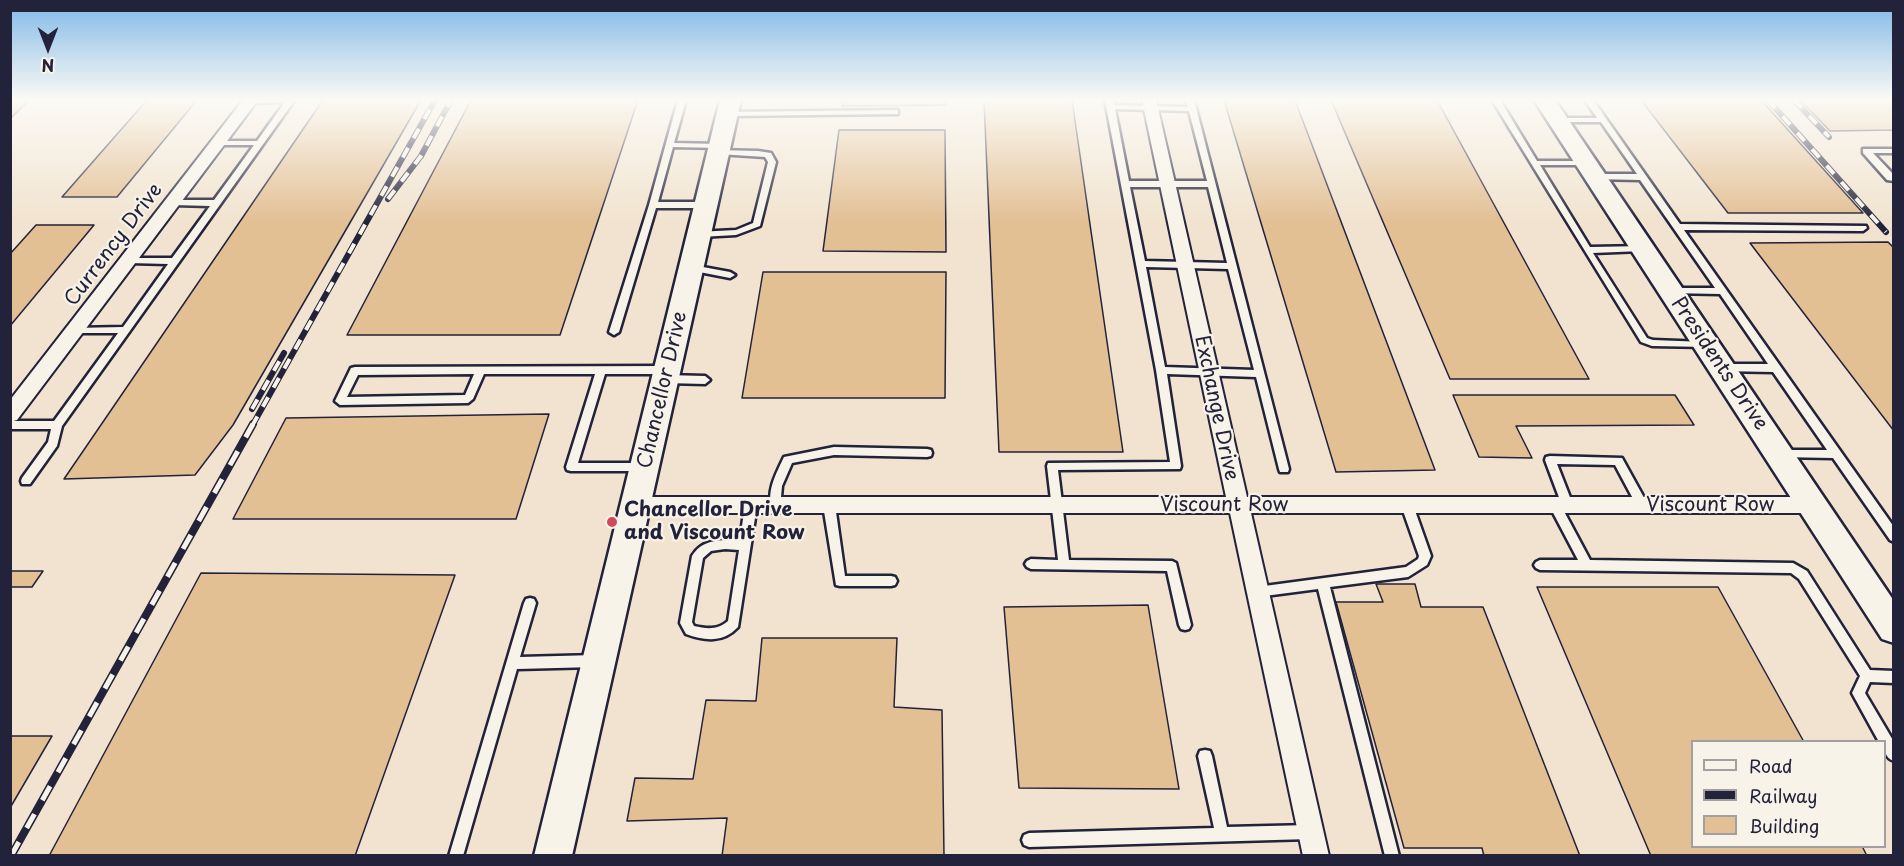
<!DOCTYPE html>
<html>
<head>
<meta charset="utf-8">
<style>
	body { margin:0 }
	#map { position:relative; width:1904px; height:866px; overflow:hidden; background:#f7f3e8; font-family:"Playpen Sans",sans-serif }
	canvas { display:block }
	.frame { position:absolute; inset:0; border:12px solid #22223b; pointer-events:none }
	.legend { position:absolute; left:1691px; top:740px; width:195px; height:108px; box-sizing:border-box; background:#f7f3e8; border:2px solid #a29fa3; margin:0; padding:8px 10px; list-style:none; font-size:18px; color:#22223b }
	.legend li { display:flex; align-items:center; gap:12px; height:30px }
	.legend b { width:30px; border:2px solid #a29fa3 }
	.north { position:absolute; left:18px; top:18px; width:60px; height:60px; -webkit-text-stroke:4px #f7f3e8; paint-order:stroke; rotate:180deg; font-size:16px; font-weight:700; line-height:24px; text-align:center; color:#22223b }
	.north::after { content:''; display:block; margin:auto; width:21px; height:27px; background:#22223b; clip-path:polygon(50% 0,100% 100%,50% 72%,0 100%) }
</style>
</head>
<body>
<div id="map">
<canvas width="1904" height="866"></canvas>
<div class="frame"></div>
<ul class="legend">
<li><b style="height:8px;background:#f7f3e8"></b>Road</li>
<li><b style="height:8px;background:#22223b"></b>Railway</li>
<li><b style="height:16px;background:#e3bf94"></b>Building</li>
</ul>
<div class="north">N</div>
</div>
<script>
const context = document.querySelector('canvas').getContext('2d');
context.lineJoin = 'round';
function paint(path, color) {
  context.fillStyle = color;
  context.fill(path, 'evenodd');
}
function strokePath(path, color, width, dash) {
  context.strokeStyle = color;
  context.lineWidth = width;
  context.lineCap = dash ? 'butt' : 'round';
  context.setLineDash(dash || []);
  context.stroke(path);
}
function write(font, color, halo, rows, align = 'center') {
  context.font = font + ' "Playpen Sans",sans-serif';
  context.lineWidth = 4.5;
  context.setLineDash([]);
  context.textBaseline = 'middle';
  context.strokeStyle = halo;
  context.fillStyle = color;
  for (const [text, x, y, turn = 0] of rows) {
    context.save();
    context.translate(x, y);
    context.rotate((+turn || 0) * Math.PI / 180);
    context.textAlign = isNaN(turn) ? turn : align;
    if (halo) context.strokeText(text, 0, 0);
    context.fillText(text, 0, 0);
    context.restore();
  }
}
const built = new Path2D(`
	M10 100H1893V855H11ZM1692 742H1884V846H1692Z`);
const building = new Path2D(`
	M10 100H29L10 119Z
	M147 100H197L117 197H62Z
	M323 100H421L233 425 195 475 64 479Z
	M471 100H638L560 335H347Z
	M842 100H946V105L842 106Z
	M984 100H1072L1123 452H999Z
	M1224 100H1295L1435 470 1336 472Z
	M1331 100H1437L1589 379H1450Z
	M1641 100H1761L1863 213H1728Z
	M1800 100H1894V130L1830 131Z
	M839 130H945L946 252 823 251Z
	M36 225H94L10 326V254Z
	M1888 242 1894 248V431L1750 243Z
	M763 272H946L945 398H742Z
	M1453 395H1675L1694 425 1516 426 1532 458 1479 457Z
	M549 414 516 519H233L286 418Z
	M10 571H43L32 587H10Z
	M201 573 455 575 355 856H49Z
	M1376 584H1415L1421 607H1483L1580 856H1484L1482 848H1404L1336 602H1383Z
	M1537 587H1718L1804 742H1692V846H1862L1867 856H1651Z
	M1148 605 1179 789 1019 788 1004 607Z
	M762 638H897L894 707 942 710 944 856H722L727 818 627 821 635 778 693 779 706 700 756 701Z
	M10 736H52L10 808Z`);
const lane = new Path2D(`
	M678 100H686L674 143 720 144 724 146 720 148 673 147 658 202H706L710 205 706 208H656L619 332 614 335 609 332 649 205Z
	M1105 100H1113L1114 105 1188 107 1186 100H1194L1289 469 1288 472H1280L1279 469 1256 377 1167 374 1181 466 1180 469 1058 470 1069 560 1172 561 1176 563 1191 625 1189 629 1185 630 1181 629 1179 625 1167 571 1031 569 1027 567 1025 564 1027 561 1031 559 1058 560 1047 466 1048 463 1170 462 1156 370ZM1115 109 1189 111 1207 181H1129ZM1130 187H1208L1227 263 1145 261ZM1146 267 1228 269 1254 370 1165 367Z
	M1492 100H1500L1537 161H1586L1590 163 1586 165H1540L1590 247 1645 246V250L1642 251 1593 253 1647 338 1653 340 1705 342 1710 345 1708 347 1652 346 1641 342Z
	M1585 100H1593L1680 224 1866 226 1867 228 1863 231 1684 230 1894 527V542L1890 540 1833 458 1778 457 1777 454 1778 451 1782 450H1827L1773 372 1720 371 1719 368 1720 365 1724 364H1768L1720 294 1668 293 1666 291 1668 289 1671 288H1715L1640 180 1592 179 1591 177 1595 174H1637L1601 122H1557L1553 120 1557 118H1597Z
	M247 101H294L62 426 57 446 30 484H22L21 481 22 478 48 442 51 429H10V421H54L118 333H76L71 330 73 328 123 327 168 264 129 263 126 262 124 260 126 258H172L210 206 173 205 169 202 170 200H214L254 145H216V141H257L285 102 251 103Z
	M895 110H898V114L728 116 724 114 728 112Z
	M1863 149H1894V153H1873L1894 175V181L1887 180 1863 153Z
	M716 150 758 151 771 153 776 162 760 226 736 235 700 237 697 236V232L736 230 753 223 768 162 765 157 719 154H716Z
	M692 265 730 272 735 275 730 278 689 270 687 268Z
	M665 366 670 370 665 374H605L578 463H642L646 464 647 467 646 470 642 471H571L567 470 566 467 595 374H484L473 399 468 403 340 405 335 401 351 368 355 367ZM474 374 465 395 347 397 358 375Z
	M666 375 705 376 710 380 705 384 666 383 661 379Z
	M834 447 927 449 931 450 932 453 931 456 927 457 834 455 792 463 782 486 780 508 776 510 772 508C766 491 777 472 784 457Z
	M1550 456 1622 458 1648 505 1646 508 1642 510 1638 508 1615 465 1557 464 1573 505 1571 508 1567 510 1563 508 1545 460 1546 457Z
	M751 500 755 502 757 505 738 627C723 643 705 641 686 634L680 623 692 556C703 538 722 540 740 540L745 505 747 502ZM725 549 739 550 728 621C718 630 707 629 694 626L692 622 703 558 711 551Z
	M829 500 833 502 835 505 845 576H891L895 577 897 581 895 585 891 586H840L836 585 823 505 825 502Z
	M1407 500 1411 502 1413 505 1431 556 1427 565 1408 577 1330 587 1399 856H1385L1318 589 1257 597 1253 596 1251 592 1253 588 1257 587 1406 567 1418 559 1419 556 1401 505 1403 502Z
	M1555 500 1559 502 1590 560 1793 563 1807 571 1870 670 1894 671V683L1870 682 1865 693 1894 742V761C1885 758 1884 750 1884 742H1879L1852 693 1860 676 1799 579 1791 573 1540 570 1536 568 1534 565 1536 562 1540 560H1578L1549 505 1551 502Z
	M530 598 534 599 536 603 520 657 596 655 600 657 602 661 600 665 596 667 517 669 463 856H449L524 603 526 599Z
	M1205 750 1210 751 1212 756 1227 827 1310 825 1315 827 1317 832 1315 837 1310 839 1029 847 1024 845 1022 840 1024 835 1029 833 1214 828 1198 756 1200 751Z`);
const street = new Path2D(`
	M243 100H258L17 420 10 422V400Z
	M1142 100H1156L1247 497H1813L1820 499 1823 505 1820 511 1813 513H1251L1329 856H1303L1230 513H636L629 511 626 505 629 499 636 497H1226Z`);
const secondary = new Path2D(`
	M720 100H741L572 856H534Z
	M1534 100H1555L1894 601V643L1882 639Z`);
const railFar1 = new Path2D(`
	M1768 100 1886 232
	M1794 100 1829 137
	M388 199 421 156 451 100
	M252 409 284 353
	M252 426 435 100`);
const rail = new Path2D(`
	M11 856 253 424`);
const markers = [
	[612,522,6,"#d1495b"]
];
const streetNames = [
	["Currency Drive",114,245,-53],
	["Presidents Drive",1719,364,56],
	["Chancellor Drive",663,390,-77],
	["Exchange Drive",1216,408,78],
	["Viscount Row",1224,505],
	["Viscount Row",1710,505]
];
const poiNames = [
	["Chancellor Drive",624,510],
	["and Viscount Row",624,533]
];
paint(built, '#f1e3cf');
paint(building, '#e3bf94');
strokePath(building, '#22223b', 1.5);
strokePath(lane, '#22223b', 5);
strokePath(street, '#22223b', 4);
strokePath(secondary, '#22223b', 5);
paint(lane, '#f7f3e8');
paint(street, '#f7f3e8');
paint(secondary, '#f7f3e8');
strokePath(railFar1, '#22223b', 6);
strokePath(rail, '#22223b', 8);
strokePath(railFar1, '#f7f3e8', 4, [11]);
strokePath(rail, '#f7f3e8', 5, [16]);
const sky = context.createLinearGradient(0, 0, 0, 222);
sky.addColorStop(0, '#81b9e7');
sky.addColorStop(0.45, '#fbfaf5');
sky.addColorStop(1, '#fbfaf500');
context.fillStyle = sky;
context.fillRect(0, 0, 1904, 222);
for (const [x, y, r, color] of markers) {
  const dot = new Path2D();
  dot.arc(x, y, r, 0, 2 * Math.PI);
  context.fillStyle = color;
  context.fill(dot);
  strokePath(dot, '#f7f3e8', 2);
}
write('20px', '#22223b', '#f7f3e8', streetNames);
write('bold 20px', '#22223b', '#f7f3e8', poiNames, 'left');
</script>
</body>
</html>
